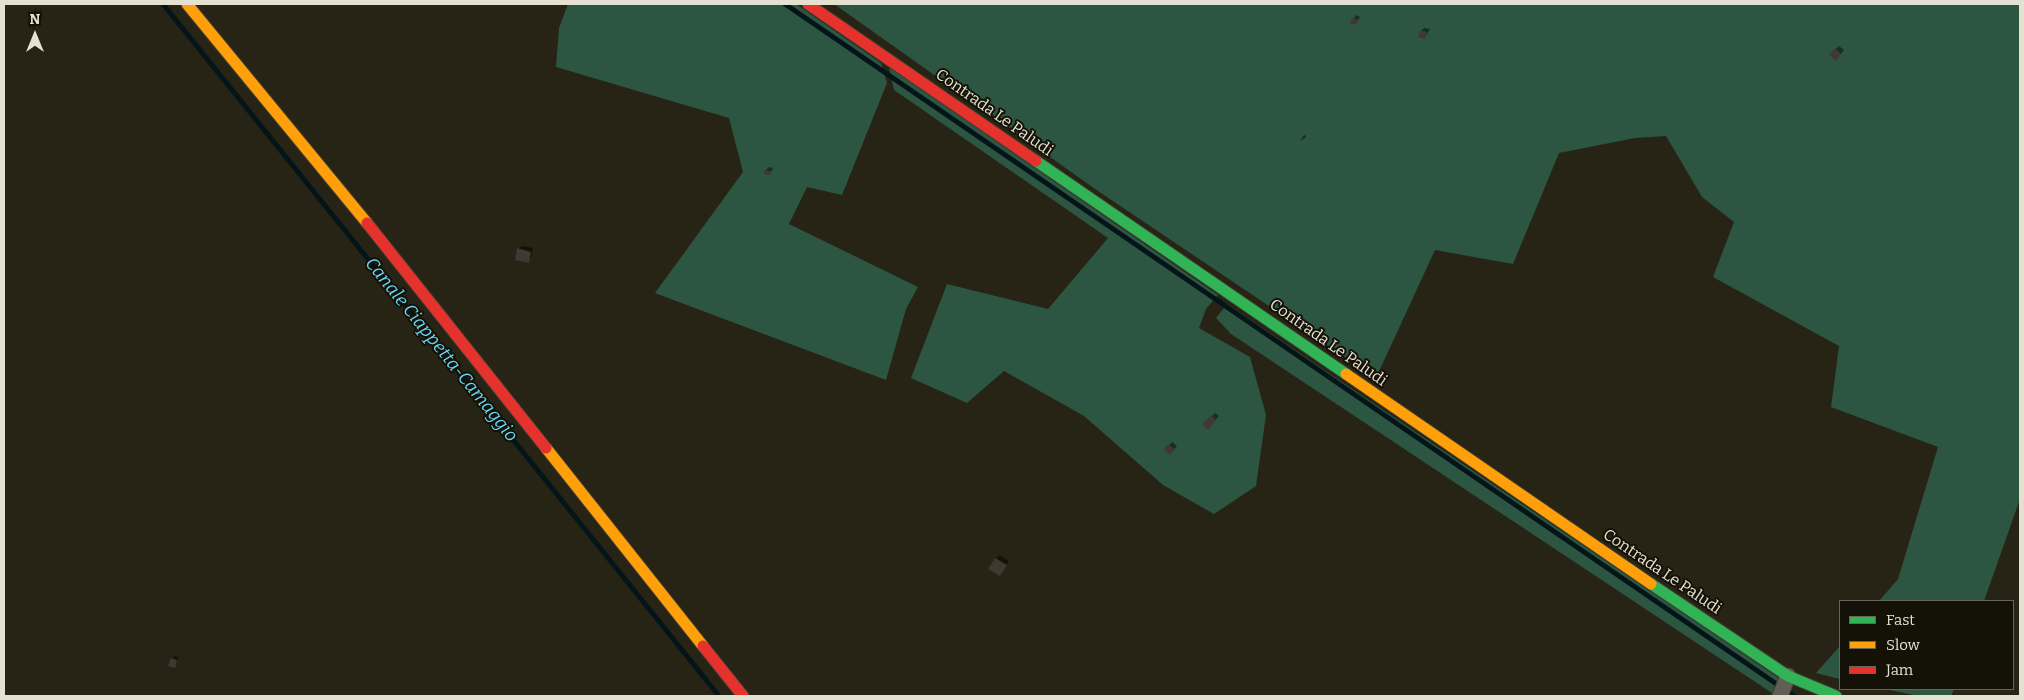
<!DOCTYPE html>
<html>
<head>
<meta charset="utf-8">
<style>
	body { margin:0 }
	#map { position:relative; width:2024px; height:700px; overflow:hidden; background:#272415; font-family:Bitter,serif }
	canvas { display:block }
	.frame { position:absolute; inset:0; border:5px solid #e4e1d1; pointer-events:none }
	.legend { position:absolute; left:1839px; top:600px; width:175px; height:90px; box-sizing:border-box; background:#141206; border:1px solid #676557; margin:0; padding:6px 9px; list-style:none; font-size:15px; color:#e4e1d1 }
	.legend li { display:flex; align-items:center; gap:10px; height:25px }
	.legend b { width:25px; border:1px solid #676557 }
	.north { position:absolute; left:10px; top:10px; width:50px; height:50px; -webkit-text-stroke:4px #141206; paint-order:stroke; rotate:0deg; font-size:14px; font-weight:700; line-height:20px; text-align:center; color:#e4e1d1 }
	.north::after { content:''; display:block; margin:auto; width:18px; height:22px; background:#e4e1d1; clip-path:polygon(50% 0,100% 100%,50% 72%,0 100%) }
</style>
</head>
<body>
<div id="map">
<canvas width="2024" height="700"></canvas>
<div class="frame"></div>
<ul class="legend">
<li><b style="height:6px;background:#30b455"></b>Fast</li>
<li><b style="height:6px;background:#ff9f0a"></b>Slow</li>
<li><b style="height:6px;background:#e5322d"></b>Jam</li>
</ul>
<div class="north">N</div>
</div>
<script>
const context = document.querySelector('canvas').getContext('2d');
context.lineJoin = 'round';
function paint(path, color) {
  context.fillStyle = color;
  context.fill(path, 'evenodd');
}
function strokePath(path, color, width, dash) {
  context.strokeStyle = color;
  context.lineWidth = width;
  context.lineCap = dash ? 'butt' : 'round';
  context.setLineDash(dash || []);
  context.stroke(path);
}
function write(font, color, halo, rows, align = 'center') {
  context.font = font + ' Bitter,serif';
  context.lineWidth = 4;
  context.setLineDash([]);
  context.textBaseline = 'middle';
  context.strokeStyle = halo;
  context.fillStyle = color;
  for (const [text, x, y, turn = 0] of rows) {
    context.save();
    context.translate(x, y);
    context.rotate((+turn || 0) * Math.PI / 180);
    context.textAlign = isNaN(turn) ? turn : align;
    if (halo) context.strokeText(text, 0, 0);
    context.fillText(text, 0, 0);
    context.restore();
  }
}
const green = new Path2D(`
	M568 4H796L881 63 887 83 842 195 807 187 789 224 918 287 906 309 886 380 655 293 743 172 729 118 556 67 559 28Z
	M834 4H2020V499L1984 601H1879L1898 579 1938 447 1831 407 1839 346 1713 277 1734 222 1702 197 1666 136 1635 138 1559 153 1513 264 1435 250 1376 378 1098 191Z
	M889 67 1218 295 1206 309 1199 328 1250 357 1266 415 1256 486 1214 514 1163 485 1084 416 1004 371 967 403 911 378 947 284 1048 309 1108 238 894 90Z
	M1227 304 1783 681 1772 693 1231 334 1216 318Z
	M1840 646V679L1816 673Z
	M1885 689H1954L1951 696H1919Z`);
const shadow = new Path2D(`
	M1356 15 1360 17 1356 23 1352 22Z
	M1424 28 1430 29 1425 37 1421 31Z
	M1839 46 1844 50 1839 56 1836 49Z
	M1304 135 1306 136 1305 138 1300 141Z
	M769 167 773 168 770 174 766 170Z
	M522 246 533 248 531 258 528 261 518 249Z
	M1215 413 1219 416 1208 428 1204 424Z
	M1172 442 1177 446 1170 453 1166 449Z
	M999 555 1009 561 1003 571 996 559Z
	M175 656 179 657 174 666 172 659Z`);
const stream = new Path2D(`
	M163 4 719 696
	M785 4 1794 696`);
const building = new Path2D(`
	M1352 18 1358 20 1356 25 1350 23Z
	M1420 30 1427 32 1425 39 1418 37Z
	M1835 48 1841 54 1836 61 1829 55Z
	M764 170 771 171 770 175 764 174Z
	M517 248 531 252 529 263 515 260Z
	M1211 415 1216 420 1208 430 1202 424Z
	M1168 444 1175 450 1170 455 1164 449Z
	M995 558 1007 565 1000 576 988 569Z
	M171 658 177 660 175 668 168 666Z`);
const street = new Path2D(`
	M1780 696 1788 676`);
const fast = new Path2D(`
	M1036 161 1346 374
	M1651 584 1788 676 1836 696`);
const slow = new Path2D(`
	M187 4 367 223
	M1346 374 1651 584
	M546 448 703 646`);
const jam = new Path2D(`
	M808 4 1036 161
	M367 223 546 448
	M703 646 743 696`);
const streetNames = [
	["Contrada Le Paludi",994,113,35],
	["Contrada Le Paludi",1328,343,35],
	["Contrada Le Paludi",1662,572,34]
];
const waterNames = [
	["Canale Ciappetta-Camaggio",441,350,51]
];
paint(green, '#2c5641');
paint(shadow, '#0007');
strokePath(stream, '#04151a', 5);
paint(building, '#413931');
strokePath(street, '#423f34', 17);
strokePath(fast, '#423f34', 13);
strokePath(slow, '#423f34', 13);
strokePath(jam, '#423f34', 13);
strokePath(street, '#615f54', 15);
strokePath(fast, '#30b455', 11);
strokePath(slow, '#ff9f0a', 11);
strokePath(jam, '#e5322d', 11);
write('16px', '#e4e1d1', '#141206', streetNames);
write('italic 18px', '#66d7fa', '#141206', waterNames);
</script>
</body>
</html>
